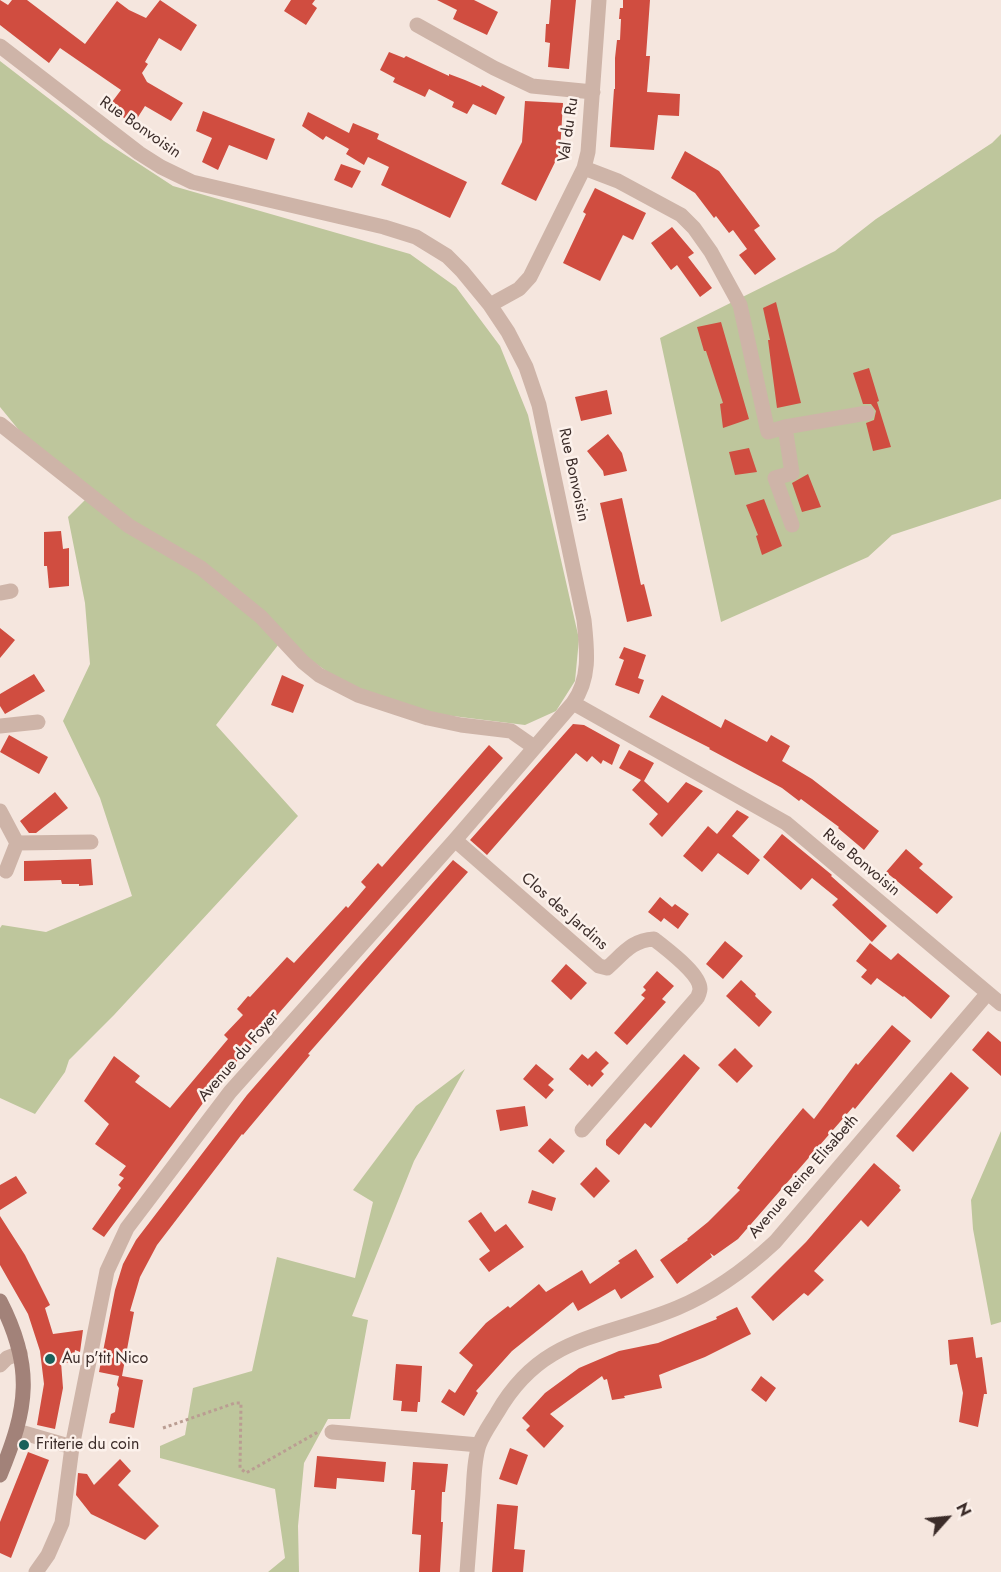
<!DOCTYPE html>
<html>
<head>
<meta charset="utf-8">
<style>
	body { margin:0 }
	#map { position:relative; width:1001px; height:1572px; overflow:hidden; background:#f5e6de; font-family:Jost,sans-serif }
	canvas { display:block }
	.north { position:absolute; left:917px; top:1488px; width:60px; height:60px; -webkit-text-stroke:4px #fcf1eb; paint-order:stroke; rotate:63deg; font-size:16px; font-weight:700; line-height:24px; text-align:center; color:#3b2c29 }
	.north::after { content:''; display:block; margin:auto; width:21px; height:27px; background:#3b2c29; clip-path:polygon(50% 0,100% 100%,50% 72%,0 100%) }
</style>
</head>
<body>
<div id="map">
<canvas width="1001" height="1572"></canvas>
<div class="north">N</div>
</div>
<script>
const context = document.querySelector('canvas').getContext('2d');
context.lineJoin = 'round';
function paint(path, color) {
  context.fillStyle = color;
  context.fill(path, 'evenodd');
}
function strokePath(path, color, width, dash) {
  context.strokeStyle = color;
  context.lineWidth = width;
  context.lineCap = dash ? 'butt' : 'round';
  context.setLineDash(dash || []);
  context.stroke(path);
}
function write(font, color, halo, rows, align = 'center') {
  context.font = font + ' Jost,sans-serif';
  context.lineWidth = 5;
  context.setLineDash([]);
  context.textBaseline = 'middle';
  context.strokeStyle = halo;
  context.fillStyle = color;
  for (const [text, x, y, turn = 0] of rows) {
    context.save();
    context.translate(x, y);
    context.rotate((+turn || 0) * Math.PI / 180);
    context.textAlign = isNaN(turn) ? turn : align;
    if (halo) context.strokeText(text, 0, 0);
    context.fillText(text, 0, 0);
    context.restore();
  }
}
const green = new Path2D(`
	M0 61 104 141 173 186 410 254 456 287 500 346 528 415 579 639 575 681 556 711 525 725 420 712 342 682 282 640 216 725 298 816 114 1015 69 1060 65 1072 35 1114 0 1098V928L2 925 46 932 132 896 100 798 63 721 90 664 85 603 68 517 93 492 32 446 0 407Z
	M1001 134V499L892 535 868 557 721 622 660 338 835 251 876 219 992 143Z
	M465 1069 414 1161 352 1316 368 1320 350 1419H328L304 1463 298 1526 299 1572H268L285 1558 275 1489 160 1458V1446L185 1435 193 1388 252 1371 277 1257 355 1278 373 1202 353 1190 416 1106Z
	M1001 1131V1322L991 1325 973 1229 971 1200Z`);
const building = new Path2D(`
	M0 0 8 5 12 0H27L85 44 117 1 129 10 146 18 160 0 197 25 181 51 159 38 145 62 148 64 142 73 147 82 183 103 171 121 145 106 133 125 109 106 121 90 60 48 49 63 0 25Z
	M291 0H315L312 4 317 8 306 25 284 11Z
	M437 0H474L498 12 487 35 453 19 457 10Z
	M551 0H576L569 69 548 67 550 43 545 42 546 24H549Z
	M623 0H650L646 56H650L647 92 680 94 679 116 658 115 654 150 610 147 614 89H615V58L617 40H620L621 19H619L620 8H623Z
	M389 52 404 58 406 56 449 76V74L465 80 481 87 482 85 505 97 496 115 473 104 467 114 452 107 454 102 429 89 425 97 393 82 395 78 380 70Z
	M525 101 563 103 560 152 536 201 501 184 522 142Z
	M203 111 275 139 267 160 229 145 218 170 202 162 212 138 196 131Z
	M308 112 349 133 353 123 379 134 377 139 467 182 450 218 381 185 389 167 368 157 364 165 346 154 349 149 326 136 323 140 302 126Z
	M685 151 719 171 760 226 754 230 776 259 755 275 739 255 747 249 733 230 729 233 716 216 714 218 695 193 671 178Z
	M341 164 361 171 352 188 334 180Z
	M595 188 646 213 633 240 623 235 600 281 563 263 586 214 583 212Z
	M672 227 694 253 688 257 712 288 700 297 677 265 671 270 651 243Z
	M776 302 801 403 777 408 768 340H770L763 308Z
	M721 322 749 419 723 428 720 404 723 403 706 351H704L697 327Z
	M869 368 879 401 877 402 891 447 873 451 866 423 874 420 876 411 871 404H863L853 373Z
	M607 390 612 414 581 421 575 397Z
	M608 434 622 453 627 471 604 476 603 471 587 451Z
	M749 448 757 472 735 475 729 452Z
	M808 474 821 507 802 512 792 483Z
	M622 498 641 585 644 584 652 616 627 622 600 503Z
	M764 499 782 546 762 555 756 536 758 535 746 505Z
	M61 531 63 549 69 548V586L49 588 47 566H44V532Z
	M0 628 15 640 0 658Z
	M624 647 646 655 638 678 644 680 639 694 615 685 624 660 619 658Z
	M34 674 45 691 5 714 0 706V694Z
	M282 675 304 685 293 713 271 705Z
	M662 695 721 728 725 719 767 742 771 735 790 746 782 761 812 779 879 831 864 850 838 828 839 827 801 799 799 801 782 788 709 749 710 748 649 717Z
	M573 724 584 725 620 745 612 765 603 760 601 764 592 756 587 762 576 753 487 855 470 840Z
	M9 735 48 757 39 774 0 752Z
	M489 745 503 758 243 1054 206 1099 104 1237 92 1229 121 1188 118 1185 124 1178 119 1175 126 1166 95 1144 109 1124 84 1101 114 1056 140 1076 135 1082 170 1108 228 1039 224 1035 243 1015 237 1009 248 996 250 997 287 957 294 963 346 906 348 908 366 887 361 882 378 863 382 867Z
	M629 750 654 763 644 781 668 803 686 782 703 791 662 837 649 824 658 814 632 790 641 780 619 768Z
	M55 792 68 808 36 833H29L20 821Z
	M737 810 749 817 732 836 760 860 748 875 718 853 702 872 683 856 708 826 717 834Z
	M782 834 832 875 831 876 887 926 872 942 832 905 838 899 812 878 801 890 763 857Z
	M906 849 923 864 919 868 953 897 937 914 886 872Z
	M91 859 93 885 79 886V884H62L61 880 24 881V861Z
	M453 860 468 872 322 1038 308 1054 310 1055 243 1135 242 1134 157 1245 140 1277 130 1311 134 1312 122 1376 143 1380 134 1428 109 1423 111 1414 115 1412 119 1388 117 1385 119 1376 99 1372 115 1290 123 1264 136 1240 247 1095Z
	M660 897 672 907 675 904 689 914 678 929 664 918 661 922 648 912Z
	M725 941 743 956 723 979 706 964Z
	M870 943 891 960 898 953 950 996 931 1019 904 996 903 997 877 978 871 985 861 977 867 970 856 961Z
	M566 964 587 983 571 1000 551 981Z
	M657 971 674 986 662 999 666 1002 627 1045 614 1033 645 998 641 995 646 990 643 987Z
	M741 980 756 994 755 996 772 1012 759 1027 726 996Z
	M892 1025 911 1041 855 1109 853 1107 738 1239 714 1256 710 1253 712 1257 677 1284 660 1260 688 1240 687 1239 708 1222 740 1190 737 1188 803 1108 814 1119 856 1063 858 1065Z
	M988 1031 1001 1042V1076L972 1050Z
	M735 1048 753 1066 737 1083 718 1065Z
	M596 1051 609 1063 601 1071 604 1074 592 1087 589 1084 588 1086 569 1069 582 1054 588 1059Z
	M684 1054 700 1068 651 1128 645 1123 619 1155 606 1145V1140Z
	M536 1064 554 1079 548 1085 554 1090 546 1099 523 1079Z
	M951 1072 969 1088 913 1152 896 1136Z
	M525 1106 528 1126 500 1131 496 1110Z
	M550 1138 565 1151 553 1164 538 1151Z
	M874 1163 900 1186 899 1188 901 1190 868 1227 861 1220 814 1271 824 1280 808 1296 804 1293 773 1321 751 1297 806 1242Z
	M596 1167 610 1181 594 1198 580 1184Z
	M16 1176 27 1193 0 1210V1185Z
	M532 1190 556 1198 552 1211 528 1203Z
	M481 1212 495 1232 506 1224 524 1247 489 1272 479 1259 490 1251 468 1221Z
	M0 1216 25 1255 50 1305 45 1308 53 1334 83 1330 80 1352 75 1350 73 1363 61 1362 63 1388 55 1429 37 1425 44 1384 40 1351 28 1314 0 1265Z
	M636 1249 654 1277 621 1299 615 1289 578 1311 573 1302 512 1351 476 1391 478 1393 464 1416 441 1402 449 1389 455 1393 473 1365 459 1353 486 1323 508 1306 510 1308 539 1284 546 1292 582 1270 590 1284 620 1263 618 1261Z
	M737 1307 751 1334 705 1357 659 1375 662 1388 624 1396 625 1398 612 1400 607 1379 604 1380 602 1376 550 1414 564 1426 544 1448 526 1430 530 1426 522 1418 545 1393 579 1368 619 1351 658 1343 717 1319 716 1317Z
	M973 1337 976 1358 982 1357 987 1394H984L978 1427 959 1422 963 1393 957 1364 950 1365 948 1340Z
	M396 1364 422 1366 420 1402H418L417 1412 401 1411 402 1401 393 1400Z
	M761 1376 776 1388 766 1402 751 1390Z
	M510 1448 528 1455 517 1485 499 1479Z
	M28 1452 49 1460 11 1558 0 1553V1522Z
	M317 1456 386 1462 384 1482 337 1478 336 1489 314 1487Z
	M120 1459 131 1471 118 1485 159 1526 145 1540 91 1514 76 1495 78 1473 87 1474 94 1485Z
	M413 1462 448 1464 445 1492H442L441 1522H443L440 1572H419L421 1535 412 1534 415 1490H411Z
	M497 1504 518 1506 514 1549 525 1550 523 1572H492Z`);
const path = new Path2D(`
	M163 1428 235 1403H241L240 1468 246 1473 318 1432`);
const minor = new Path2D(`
	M417 25 494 68 532 86 593 92
	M0 46 139 153 161 167 192 182 384 227 416 237 447 256 462 271 490 305 508 332 526 367 539 405 584 620C587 649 591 678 573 703L455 840 230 1092 127 1228 107 1271 72 1447 17 1431
	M584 168 618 181 681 215 694 228 711 252 740 305 768 432 785 427 792 473 775 478 792 525
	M490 305 519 289 530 277 584 168 588 152 599 0
	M0 424 129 526 201 568 261 617 303 662 319 675 358 695 428 718 461 725 511 731 534 747
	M785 427 867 413
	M0 593 11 591
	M573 703 786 823 1001 1004
	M0 726 38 722
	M0 811 17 843 6 871
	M455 840 599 966 607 968C623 954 632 940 654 939 666 949 700 973 700 989 700 991 698 997 697 998L582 1130
	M17 843 91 842
	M0 1365 7 1358 20 1353
	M332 1432 479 1445
	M36 1572 48 1555 62 1523 72 1447
	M467 1572C469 1546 471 1520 473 1494 474 1478 474 1460 479 1445 483 1434 491 1423 497 1413 542 1334 603 1339 677 1308 713 1293 747 1268 775 1242L987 994`);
const secondary = new Path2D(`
	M0 1301C34 1367 28 1408 0 1475`);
const markers = [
	[50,1359,6,"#1a605a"],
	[24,1445,6,"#1a605a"]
];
const streetNames = [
	["Rue Bonvoisin",140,128,35],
	["Val du Ru",569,130,-82],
	["Rue Bonvoisin",573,475,78],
	["Rue Bonvoisin",861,863,40],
	["Clos des Jardins",564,912,41],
	["Avenue du Foyer",239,1057,-49],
	["Avenue Reine Elisabeth",804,1177,-49]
];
const poiNames = [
	["Au p'tit Nico",62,1359],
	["Friterie du coin",36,1445]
];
paint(green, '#bec69c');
paint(building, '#d04d40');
strokePath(path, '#ba9d92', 3, [3, 3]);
strokePath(minor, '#ceb4a8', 15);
strokePath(secondary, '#a28279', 15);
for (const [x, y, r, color] of markers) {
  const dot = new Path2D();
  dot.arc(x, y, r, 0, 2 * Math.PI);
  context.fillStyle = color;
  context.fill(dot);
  strokePath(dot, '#fcf1eb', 2);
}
write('16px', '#3b2c29', '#fcf1eb', streetNames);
write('16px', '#3b2c29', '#fcf1eb', poiNames, 'left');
</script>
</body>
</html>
